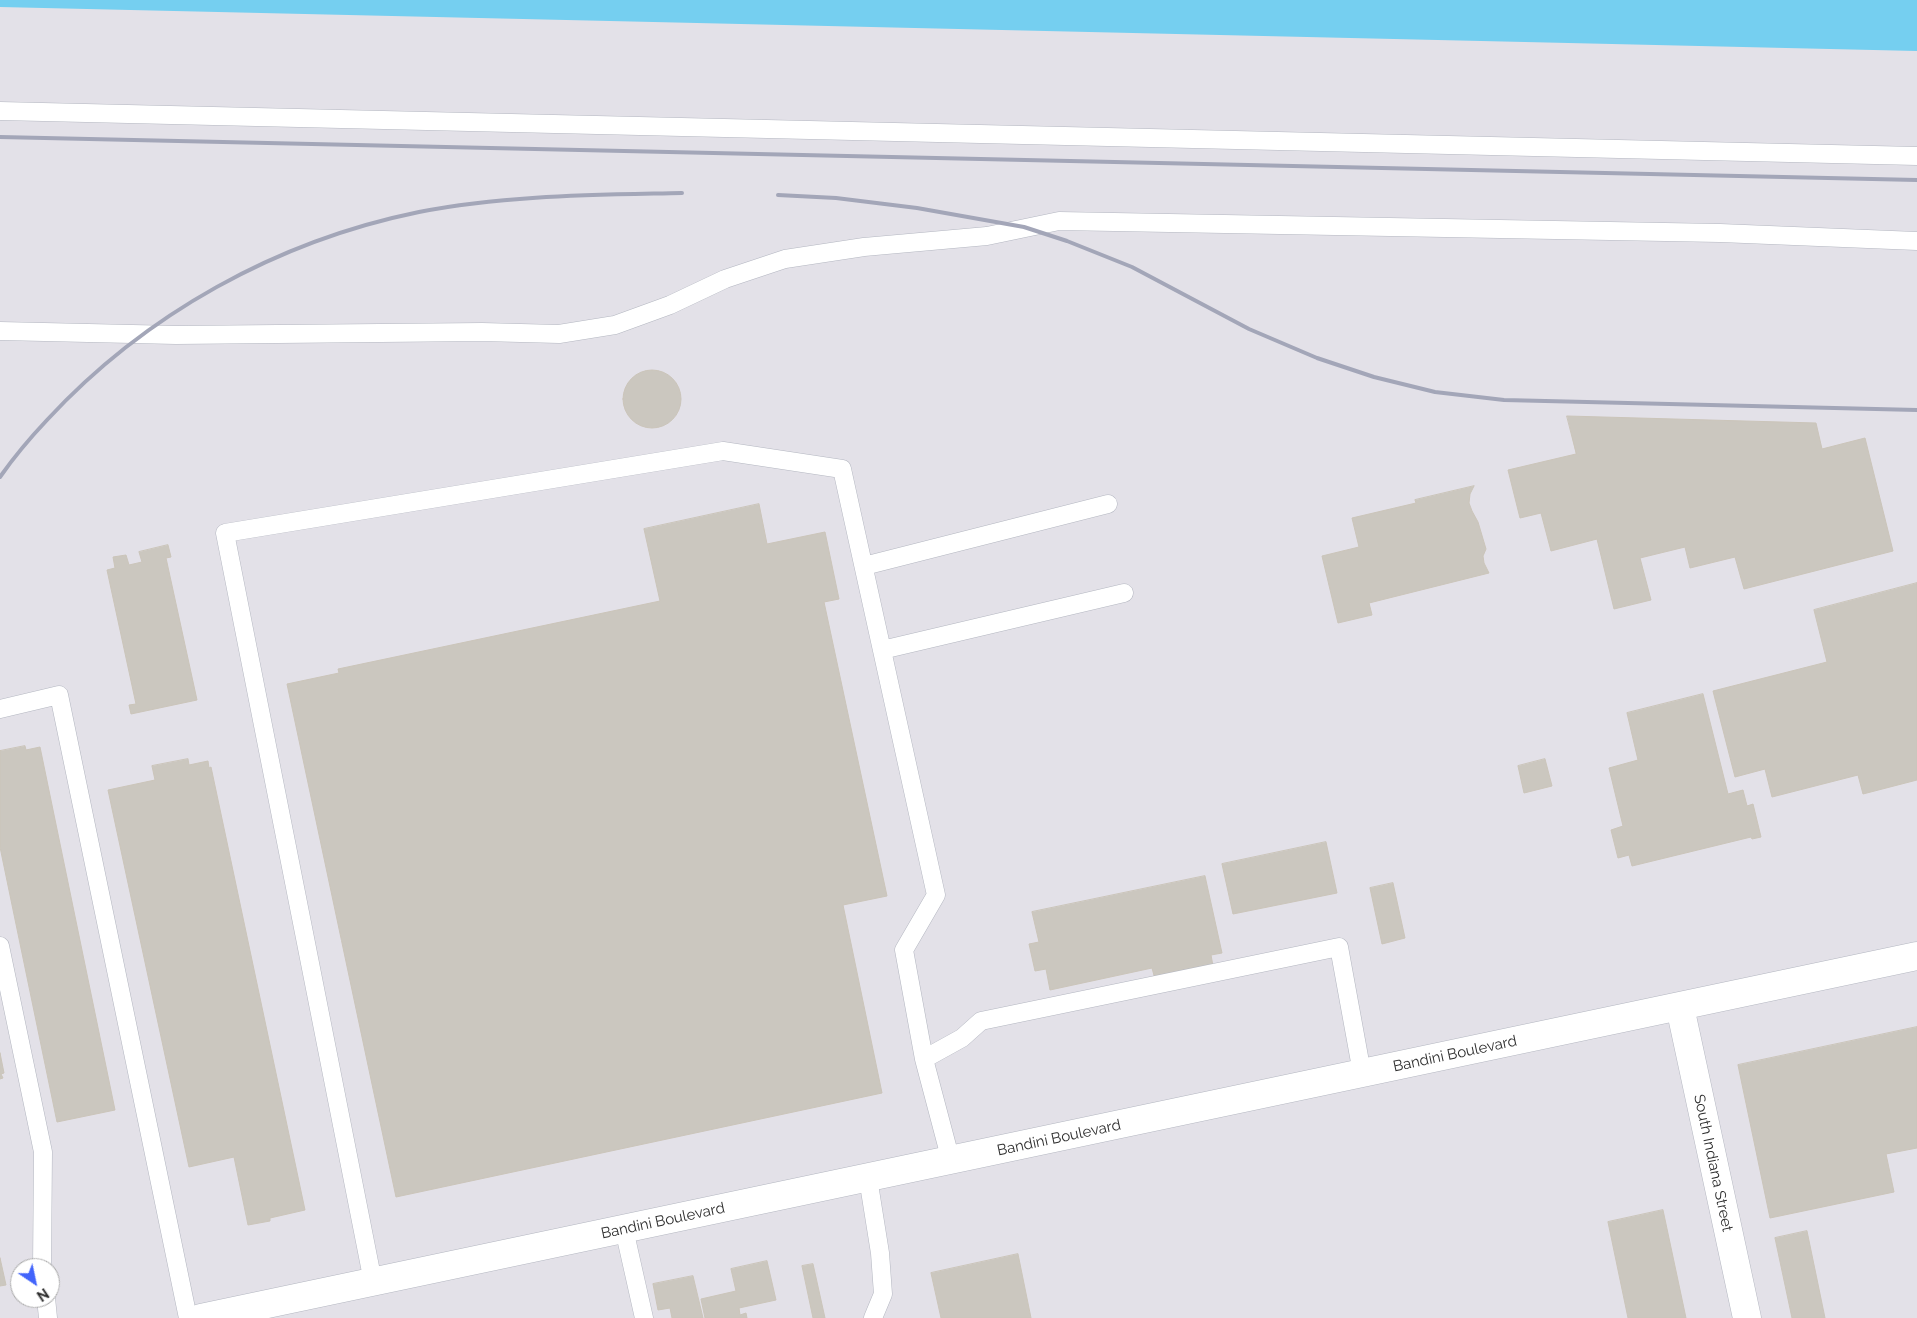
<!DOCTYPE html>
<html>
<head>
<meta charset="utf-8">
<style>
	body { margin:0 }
	#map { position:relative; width:1917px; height:1318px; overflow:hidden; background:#efe9e1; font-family:Raleway,sans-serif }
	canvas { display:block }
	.north { position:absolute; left:10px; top:1258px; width:50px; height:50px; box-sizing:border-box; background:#fff; border:1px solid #ababab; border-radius:50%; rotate:146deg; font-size:14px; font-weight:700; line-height:20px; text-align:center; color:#2e2e2e }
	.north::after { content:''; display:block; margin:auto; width:18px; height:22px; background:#4264fb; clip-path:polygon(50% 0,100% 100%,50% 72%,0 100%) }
</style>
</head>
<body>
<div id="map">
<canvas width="1917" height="1318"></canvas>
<div class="north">N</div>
</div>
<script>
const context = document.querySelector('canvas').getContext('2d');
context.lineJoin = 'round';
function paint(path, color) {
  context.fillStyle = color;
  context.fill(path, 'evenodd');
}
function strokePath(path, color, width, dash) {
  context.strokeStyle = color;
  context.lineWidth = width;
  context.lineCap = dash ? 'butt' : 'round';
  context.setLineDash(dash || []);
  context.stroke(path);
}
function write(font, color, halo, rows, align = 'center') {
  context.font = font + ' Raleway,sans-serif';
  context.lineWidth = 4;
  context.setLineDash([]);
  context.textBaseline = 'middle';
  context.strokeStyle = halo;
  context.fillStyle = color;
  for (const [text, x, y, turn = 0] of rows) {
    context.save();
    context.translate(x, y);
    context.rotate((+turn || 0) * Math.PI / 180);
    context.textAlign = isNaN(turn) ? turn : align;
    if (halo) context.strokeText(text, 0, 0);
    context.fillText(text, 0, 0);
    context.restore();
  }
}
const industrial = new Path2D(`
	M0 0H1917V1318H0ZM20 1268H50V1298H20Z`);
const water = new Path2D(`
	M0 0H1917V51L0 7Z`);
const building = new Path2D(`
	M623 399a29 29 0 1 1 58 0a29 29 0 1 1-58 0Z
	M1567 416 1816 423 1822 449 1865 438 1893 551 1744 589 1735 557 1690 568 1685 547 1640 558 1651 600 1614 609 1597 539 1551 551 1541 513 1520 518 1508 470 1576 454Z
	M1474 486 1470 494 1469 503 1472 511 1478 522 1486 549 1483 556 1484 563 1489 573 1369 603 1372 615 1338 623 1322 556 1359 547 1352 518 1416 503 1415 500Z
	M759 504 767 544 825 532 839 599 824 602 887 896 843 905 882 1093 396 1197 287 684 339 673 338 669 660 601 644 529Z
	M168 545 171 557 166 558 197 700 131 714 129 705 136 704 107 570 115 568 113 557 126 555 129 565 142 562 139 552Z
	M1917 583V780L1863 794 1858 775 1772 797 1765 769 1735 777 1713 691 1827 662 1814 610Z
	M1703 694 1728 794 1743 790 1747 806 1753 804 1761 837 1752 839 1751 837 1632 866 1629 855 1618 858 1611 830 1623 826 1609 768 1638 760 1627 713Z
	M25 746 26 750 40 747 115 1110 57 1122 0 847V751Z
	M188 759 189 765 208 761 209 768 211 767 305 1210 270 1218V1221L248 1225 234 1157 189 1167 108 790 155 780 152 766Z
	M1545 759 1552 786 1524 793 1518 766Z
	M1326 842 1337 893 1233 914 1222 864Z
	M1205 876 1222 953 1211 955 1213 966 1155 979 1152 968 1050 990 1046 969 1035 971 1029 944 1039 942 1032 912Z
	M1393 883 1405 938 1382 944 1370 888Z
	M1917 1027V1148L1886 1154 1894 1192 1770 1218 1738 1065Z
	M0 1053 4 1073 1 1074 3 1078 0 1079Z
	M1663 1210 1686 1318H1628L1608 1222Z
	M1807 1231 1825 1318H1792L1775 1238Z
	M1018 1254 1031 1318H941L931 1273Z
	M0 1258 6 1285 0 1286Z
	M767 1261 776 1300 739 1308 740 1315 746 1313 747 1318H705L701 1299 736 1291 731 1269Z
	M813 1264 825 1318H813L802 1266Z
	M693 1276 703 1318H672L670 1308 658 1310 653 1284Z`);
const lane = new Path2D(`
	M0 111 1917 156
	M0 331 176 335 482 332 559 334 615 325 670 305 725 279 785 259 864 247 987 236 1059 221 1720 233 1917 241
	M864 566 1108 504
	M882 650 1124 593
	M0 709 59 695 188 1318
	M0 946 43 1152 42 1268
	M951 1161 924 1059 962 1038 981 1021 1339 947 1362 1073
	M868 1178 880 1253 883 1294 873 1318
	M624 1229 644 1318
	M373 1282 225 533 723 451 842 469 936 895 904 950 924 1059
	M46 1298 48 1318`);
const street = new Path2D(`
	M1680 1007 1747 1318`);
const secondary = new Path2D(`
	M201 1318 1917 956`);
const rail = new Path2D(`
	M0 137 1917 180
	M778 195 836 198 917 208 1024 227 1067 241 1132 267 1249 329 1317 358 1374 377 1435 392 1504 400 1917 410
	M0 477C14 457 30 438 47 420 145 314 277 241 419 212 505 195 595 195 682 193`);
const streetNames = [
	["Bandini Boulevard",1455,1054,-12],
	["Bandini Boulevard",1059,1138,-12],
	["South Indiana Street",1713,1163,78],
	["Bandini Boulevard",663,1221,-12]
];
paint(industrial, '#e3e1e8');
paint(water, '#75cff0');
paint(building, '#cbc7bf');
strokePath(building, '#cbc5ba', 1);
strokePath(lane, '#b4b7c1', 19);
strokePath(street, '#b4b7c1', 29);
strokePath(secondary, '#b4b7c1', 29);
strokePath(lane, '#fff', 18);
strokePath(street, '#fff', 28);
strokePath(secondary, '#fff', 28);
strokePath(rail, '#a3a6b8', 4);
write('15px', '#2e2e2e', '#fff', streetNames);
</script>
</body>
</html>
